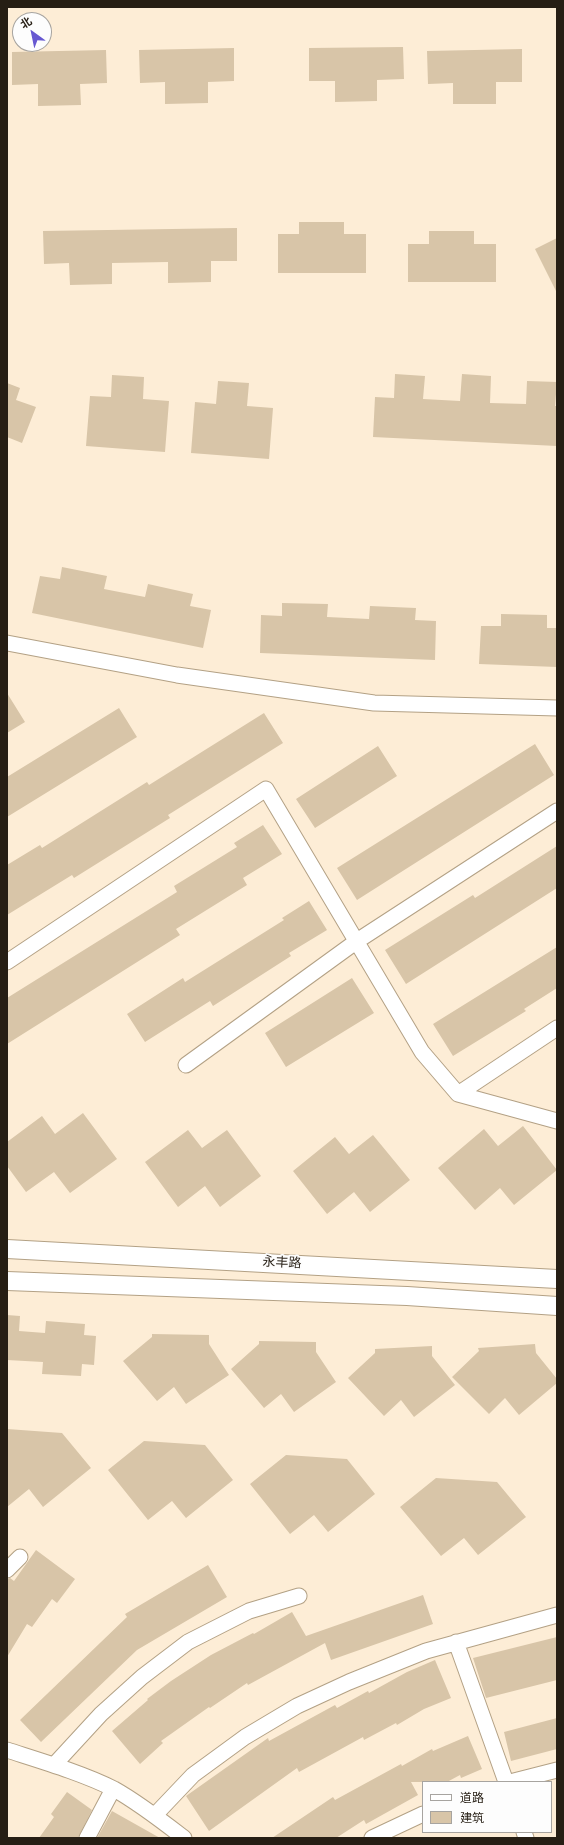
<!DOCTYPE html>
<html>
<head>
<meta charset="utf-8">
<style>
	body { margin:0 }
	#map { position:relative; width:564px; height:1845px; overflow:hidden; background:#fdedd6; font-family:"Space Grotesk","Noto Sans SC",sans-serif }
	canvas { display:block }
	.frame { position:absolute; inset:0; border:8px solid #261e14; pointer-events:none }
	.legend { position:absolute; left:422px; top:1781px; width:130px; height:52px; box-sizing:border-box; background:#fdfdfd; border:1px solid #a7a4a0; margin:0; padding:5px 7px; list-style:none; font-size:12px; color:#261e14 }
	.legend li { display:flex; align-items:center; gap:8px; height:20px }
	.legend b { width:20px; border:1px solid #a7a4a0 }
	.north { position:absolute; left:12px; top:12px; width:40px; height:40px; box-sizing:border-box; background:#fdfdfd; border:1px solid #a7a4a0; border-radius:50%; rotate:327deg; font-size:11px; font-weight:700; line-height:16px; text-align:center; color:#261e14 }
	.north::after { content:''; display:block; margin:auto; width:14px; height:18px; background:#6758d1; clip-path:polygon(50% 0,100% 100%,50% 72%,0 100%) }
</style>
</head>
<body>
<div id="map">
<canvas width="564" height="1845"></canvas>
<div class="frame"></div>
<ul class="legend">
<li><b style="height:5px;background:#fff"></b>道路</li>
<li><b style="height:11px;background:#d8c5a8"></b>建筑</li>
</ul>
<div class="north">北</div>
</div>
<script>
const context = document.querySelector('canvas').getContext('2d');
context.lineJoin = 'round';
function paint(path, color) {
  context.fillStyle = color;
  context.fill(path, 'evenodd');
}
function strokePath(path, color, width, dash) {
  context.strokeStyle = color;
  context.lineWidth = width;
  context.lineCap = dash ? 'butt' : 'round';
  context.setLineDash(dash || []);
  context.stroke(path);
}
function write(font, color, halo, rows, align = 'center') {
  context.font = font + ' "Space Grotesk","Noto Sans SC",sans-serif';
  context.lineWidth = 3.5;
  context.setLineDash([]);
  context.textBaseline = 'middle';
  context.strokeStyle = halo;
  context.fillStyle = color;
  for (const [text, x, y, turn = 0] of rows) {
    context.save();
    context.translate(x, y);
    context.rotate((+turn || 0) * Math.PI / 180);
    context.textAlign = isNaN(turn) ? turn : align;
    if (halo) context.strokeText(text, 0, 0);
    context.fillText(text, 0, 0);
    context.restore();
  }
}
const building = new Path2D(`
	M403 47 404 79 377 80V101L335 102V81H309V48Z
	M234 48V81L208 82V103L165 104V82L140 83 139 50Z
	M522 49V82H496V104H453V83L428 84 427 51Z
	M106 50 107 83 80 84 81 105 38 106V84L12 85V52Z
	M299 222H344V234H366V273H278V234H299Z
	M237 228V261H211V282L168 283V262L112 263V284L70 285 69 263 44 264 43 231Z
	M429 231H474V244H496V282H408V244H429Z
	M557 238V293L535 249Z
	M395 374 425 376 423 399 460 401 462 374 491 376 490 403 526 404 527 381 557 382 555 406H557V446L373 437 375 397 394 398Z
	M112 375 144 377 143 399 169 401 165 452 86 446 90 396 111 397Z
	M218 381 249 383 247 406 273 408 269 459 191 453 195 402 216 404Z
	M7 383 20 388 16 400 36 407 22 443 7 437Z
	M62 567 107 576 104 589 145 597 148 584 193 594 190 606 211 610 203 648 32 613 40 576 60 579Z
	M282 603 328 604 327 617 369 619 370 606 416 608 415 620 436 621 435 660 260 653 261 615 282 616Z
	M501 614 547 615V628H557V667L479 664 481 626H501Z
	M7 693 25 722 7 733Z
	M119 708 137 737 7 817V777Z
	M264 713 283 743 168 815 170 818 74 878 72 875 7 915V865L40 845 42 848 147 782 149 785Z
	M535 744 554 775 357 900 337 868Z
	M378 746 397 776 315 828 296 799Z
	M263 825 282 854 243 878 247 885 176 929 180 935 7 1044V998L177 892 174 886 237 847 234 843Z
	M557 846V888L406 984 385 950 473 895 475 898Z
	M309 901 327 930 289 953 291 956 213 1006 210 1001 145 1042 127 1014 183 978 185 982 284 920 282 918Z
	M557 947V988L524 1009 526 1011 453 1056 433 1024Z
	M352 978 374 1013 286 1067 265 1033Z
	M83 1113 117 1159 70 1193 54 1172 26 1192 7 1166V1142L42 1116 55 1134Z
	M523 1126 557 1170 514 1205 500 1188 475 1210 438 1168 484 1129 498 1146Z
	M188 1130 202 1148 227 1130 261 1176 220 1207 205 1186 178 1207 145 1162Z
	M373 1135 410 1180 370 1212 354 1192 327 1214 293 1171 335 1137 349 1154Z
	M7 1315 20 1316 19 1331 45 1333 46 1321 85 1324 84 1335 96 1336 94 1365 82 1364 81 1376 42 1374 43 1362 7 1360Z
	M152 1334 209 1335V1344L229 1375 186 1404 174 1387 157 1401 123 1361 152 1337Z
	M259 1341 316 1342V1352L336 1382 294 1412 281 1394 264 1408 231 1369 259 1344Z
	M535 1344 536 1353 557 1379V1383L519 1415 505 1398 489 1414 452 1377 479 1351 478 1348Z
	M432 1346V1356L455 1385 414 1417 401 1400 384 1416 348 1378 375 1353V1349Z
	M7 1429 62 1433 91 1468 43 1507 29 1489 7 1507Z
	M144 1441 205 1445 233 1480 186 1518 172 1501 148 1520 108 1470Z
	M286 1455 347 1459 375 1494 328 1532 314 1515 290 1534 250 1484Z
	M436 1478 497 1482 526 1517 478 1555 464 1538 441 1556 400 1507Z
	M36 1550 75 1579 57 1603 52 1599 32 1627 27 1624 7 1657V1579L10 1578 14 1581Z
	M208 1565 227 1597 137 1650 41 1742 20 1720 127 1617 125 1614Z
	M423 1595 433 1624 331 1660 325 1643 248 1685 247 1683 210 1708 209 1707 161 1741 163 1743 140 1764 112 1731 148 1700 147 1699 171 1681 211 1655 253 1633 254 1634 292 1612 306 1636Z
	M557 1637V1680L486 1698 473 1658Z
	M435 1660 451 1698 424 1709 397 1725 396 1723 364 1740 363 1737 299 1772 297 1768 209 1831 186 1796 268 1738 269 1741 335 1705 337 1708 368 1691 369 1693 407 1672Z
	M557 1718V1749L511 1761 504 1732Z
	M468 1736 482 1769 461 1778 460 1775 447 1782H411L418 1795 366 1824 364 1820 336 1838H272L333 1797 335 1800 401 1764 402 1766 432 1749 433 1751Z
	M67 1792 92 1810 78 1838H39L54 1817 51 1814Z
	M112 1811 160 1838H97Z`);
const minor = new Path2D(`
	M7 643 177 675 374 703 557 708
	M7 962 266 789 422 1052 458 1094 557 1121
	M186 1065 357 941 557 811
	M458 1094 557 1028
	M7 1570 20 1557
	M456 1642 506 1782
	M7 1750C41 1761 82 1773 114 1789 139 1803 162 1821 184 1838
	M54 1765 101 1714 142 1677 188 1642 249 1611 299 1596
	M510 1782 557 1770
	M155 1815 193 1775 245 1737 297 1706 349 1682 426 1651 557 1615
	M524 1832 526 1838
	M87 1838 113 1789
	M372 1838 423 1814`);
const tertiary = new Path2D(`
	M7 1249 557 1279
	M7 1281 407 1296 557 1306`);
const streetNames = [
	["永丰路",282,1263,3]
];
paint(building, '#d8c5a8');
strokePath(minor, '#b3a185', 17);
strokePath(tertiary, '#b3a185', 20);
strokePath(minor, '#fff', 15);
strokePath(tertiary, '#fff', 18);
write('13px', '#261e14', '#fdfdfd', streetNames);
</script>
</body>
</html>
